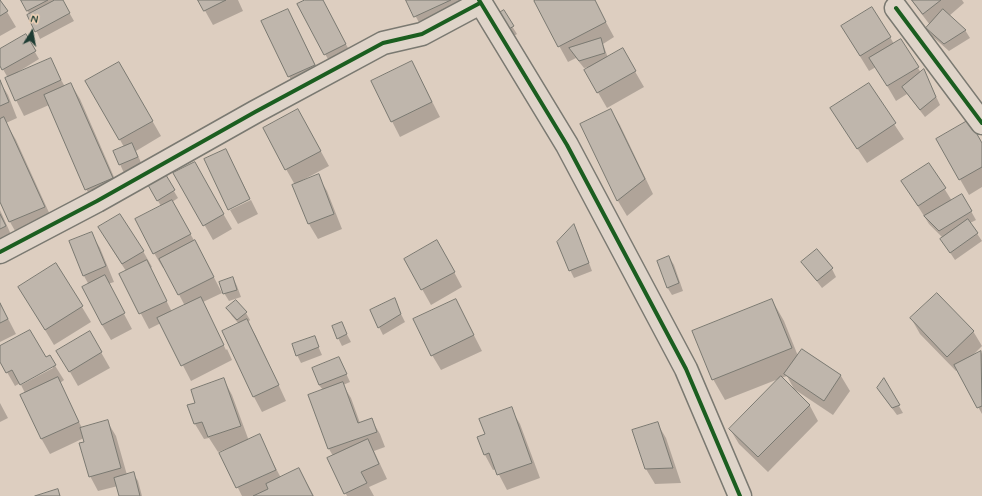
<!DOCTYPE html>
<html>
<head>
<meta charset="utf-8">
<style>
	body { margin:0 }
	#map { position:relative; width:982px; height:496px; overflow:hidden; background:#ddcec0; font-family:Mynerve,sans-serif }
	canvas { display:block }
	.north { position:absolute; left:12px; top:12px; width:40px; height:40px; -webkit-text-stroke:3px #f2d4b8; paint-order:stroke; rotate:11deg; font-size:11px; font-weight:700; line-height:16px; text-align:center; color:#1f3d34 }
	.north::after { content:''; display:block; margin:auto; width:14px; height:18px; background:#1f3d34; clip-path:polygon(50% 0,100% 100%,50% 72%,0 100%) }
</style>
</head>
<body>
<div id="map">
<canvas width="982" height="496"></canvas>
<div class="north">N</div>
</div>
<script>
const context = document.querySelector('canvas').getContext('2d');
context.lineJoin = 'round';
function paint(path, color) {
  context.fillStyle = color;
  context.fill(path, 'evenodd');
}
function strokePath(path, color, width, dash) {
  context.strokeStyle = color;
  context.lineWidth = width;
  context.lineCap = dash ? 'butt' : 'round';
  context.setLineDash(dash || []);
  context.stroke(path);
}
const shadow = new Path2D(`
	M0 0 16 27 0 36Z
	M23 0H62L74 21 40 39Z
	M199 0H238L243 11 213 25Z
	M307 0H322L354 59 334 70 298 5Z
	M407 0H459L465 13 424 32Z
	M539 0H594L614 37 603 44 608 58 622 49 644 87 607 108 585 70 590 67 584 68 576 58 568 62 535 2Z
	M911 0H962L964 3 949 16 965 30 970 38 949 51 932 36 928 28 930 25Z
	M288 10 323 80 297 92 262 22Z
	M503 12 517 34 509 39Z
	M842 27 890 37 894 44 901 40 921 73 924 71 940 105 925 117 907 94 896 101 876 67 869 71Z
	M25 35 39 59 18 72V73L50 59 65 87 71 84 80 99 121 193 95 204 86 189 49 105 24 116 16 100 8 78 0 64V50Z
	M412 62 440 117 400 137 372 82Z
	M119 63 161 136 136 151 142 165 124 173 114 151 124 147 87 81Z
	M0 82 8 95 17 118 6 123 16 140 56 228 22 243 10 222 0 200Z
	M868 85 904 139 867 163 841 124Z
	M611 110 620 125 653 194 627 216 618 201 581 124Z
	M307 126 329 166 303 180V181L318 176 327 191 342 229 318 239 309 224 294 185H295L286 169Z
	M937 139 982 144V187L969 195Z
	M226 150 250 198 229 208Z
	M194 163 232 229 213 240 175 173Z
	M929 164 952 201 962 195 976 220 970 223 982 241 955 260 941 239 943 238 929 224 902 181Z
	M165 176 178 198 172 202 203 256 222 293 203 302 226 350 227 349 232 360 191 381 161 323 149 329 120 274 126 271 108 243 143 251 152 267 150 268 172 312 185 306 165 268H163L154 253 161 206 149 186Z
	M251 200 258 214 238 224 230 210Z
	M0 210 17 248 0 255Z
	M573 226 578 233 592 271 574 278 570 270Z
	M91 233 100 248 114 282 108 284 132 329 111 340 102 325 89 285 84 276Z
	M446 257 462 287 431 305 422 289Z
	M669 257 674 265 683 291 672 295 667 287Z
	M802 262 832 269 836 277 822 288Z
	M56 264 91 322 54 345 28 302Z
	M233 278 237 286 241 297 229 301 224 293Z
	M394 300 405 322 383 335 379 327Z
	M456 300 482 351 441 370 432 355Z
	M772 300 784 321 798 356 802 350 841 376 850 391 833 415 794 389 787 376 781 378 810 406 818 421 768 472 739 444 730 429 781 378 725 400 713 379Z
	M0 303 16 334 0 342Z
	M228 309 246 313 250 320 248 322 256 336 286 401 262 412 254 397 239 324 232 316Z
	M911 318 973 331 982 346 972 356 981 352 982 354V414L958 370 956 371 920 334Z
	M341 323 351 342 342 346 338 338Z
	M90 333 110 368 78 386 58 351Z
	M314 337 322 355 301 363 297 355Z
	M0 347 45 358 49 356 64 380 60 383 82 428 107 421 116 436 127 475 133 473 138 481 142 496H121L118 486 98 491 90 476 84 438 50 454 41 438 25 393 21 385 53 368V365L15 386 0 360Z
	M339 358 350 382 343 385 351 398 360 423 371 419 380 434 385 447 374 451 387 479 369 487 374 496H347L328 458 333 456 329 449 309 395 323 390 319 385Z
	M224 380 232 395 249 441 259 436 281 478 299 469 314 496H242L221 454 230 449 229 448 218 452 209 438 204 439 195 424 189 406 197 403Z
	M884 380 903 413 897 415 883 396 878 388Z
	M0 403 8 418 0 422Z
	M511 409 520 424 540 478 507 490 496 469 493 470 485 455 487 435Z
	M657 423 666 438 681 483 655 484 646 469Z`);
const building = new Path2D(`
	M0 0 8 11 0 16Z
	M21 0H48L27 11Z
	M55 0H63L70 13 35 32 27 15Z
	M198 0H226L204 11Z
	M305 0H323L346 44 324 55 297 4Z
	M406 0H451L414 17Z
	M536 0H595L606 22 558 47 534 1Z
	M912 0H941L923 14Z
	M872 7 891 37 860 56 841 26Z
	M288 9 315 65 288 77 261 21Z
	M943 9 966 30 944 44 926 28Z
	M504 10 514 26 504 32 494 16Z
	M26 34 36 51 2 70 0 66V49Z
	M601 38 605 53 579 61 569 48Z
	M901 39 919 67 887 86 869 58Z
	M623 48 636 71 597 93 584 70Z
	M51 58 61 80 15 101 5 78Z
	M412 61 432 102 391 122 371 81Z
	M119 62 153 121 119 140 85 81Z
	M924 69 936 97 920 110 902 87Z
	M0 80 9 102 0 106Z
	M71 83 113 178 85 190 44 95Z
	M869 83 896 123 857 149 830 108Z
	M298 109 321 151 285 170 263 128Z
	M611 109 645 179 617 201 580 124Z
	M4 117 45 207 9 222 0 202V119Z
	M969 120 982 143V167L959 180 936 139Z
	M132 143 138 157 119 165 113 151Z
	M226 149 250 199 228 210 204 159Z
	M195 162 224 214 203 226 173 173Z
	M929 163 946 188 918 206 901 181Z
	M319 174 334 214 308 224 292 185Z
	M166 175 175 190 157 201 148 185Z
	M962 194 972 211 939 231 924 216Z
	M172 200 191 234 153 254 135 219Z
	M0 214 6 226 0 229Z
	M120 214 144 251 122 264 98 227Z
	M968 219 978 233 950 253 940 239Z
	M574 224 589 263 569 271 557 242Z
	M92 232 106 266 83 276 69 241Z
	M195 240 214 277 178 295 159 259Z
	M437 240 455 272 421 290 404 259Z
	M817 249 833 268 817 281 801 262Z
	M669 256 679 283 667 288 657 261Z
	M147 260 167 301 139 314 119 274Z
	M56 263 83 306 45 330 18 287Z
	M105 275 125 313 102 325 82 287Z
	M233 277 237 290 223 294 219 282Z
	M937 293 974 331 947 357 910 318Z
	M201 297 224 345 181 366 157 318Z
	M395 298 401 314 378 328 370 310Z
	M456 299 474 335 431 356 413 319Z
	M772 299 792 348 712 380 692 331Z
	M236 300 247 312 237 320 226 308Z
	M0 303 8 319 0 323Z
	M247 319 279 385 253 397 222 331Z
	M342 322 347 334 337 339 332 326Z
	M30 330 46 357 50 355 56 365 20 385 12 370 6 373 0 362V346Z
	M90 331 102 352 69 372 56 351Z
	M315 336 319 347 296 356 292 344Z
	M802 349 841 375 824 401 784 374Z
	M981 351 982 406 977 408 954 365Z
	M339 357 347 374 319 385 312 368Z
	M781 376 810 405 758 457 729 429Z
	M58 377 79 422 41 439 20 395Z
	M224 378 241 426 208 437 202 422 194 424 187 405 195 403 191 390Z
	M884 378 900 405 892 408 877 388Z
	M343 382 358 423 372 418 377 432 328 449 308 395Z
	M512 407 532 463 497 475 489 453 484 455 477 437 485 434 479 419Z
	M108 420 121 468 89 477 79 443 84 442 80 428Z
	M658 422 673 468 645 469 632 430Z
	M260 434 276 470 236 488 219 453Z
	M368 439 379 464 361 472 367 483 344 494 327 458Z
	M299 468 313 496H253L268 489 266 484Z
	M134 472 140 496H119L114 478Z
	M58 489 60 496H35Z`);
const minor = new Path2D(`
	M479 0 567 145 686 369 740 496
	M896 8 982 123
	M0 252 97 201 255 112 383 43 422 34 480 3`);
const cycleway = new Path2D(`
	M479 0 567 145 686 369 740 496
	M896 8 982 123
	M0 252 97 201 255 112 383 43 422 34 480 3`);
paint(shadow, '#0003');
paint(building, '#bfb6ac');
strokePath(building, '#7a7971', 1);
strokePath(minor, '#7a7971', 25);
strokePath(minor, '#dfd4c9', 22);
strokePath(cycleway, '#1b5e20', 4);
</script>
</body>
</html>
